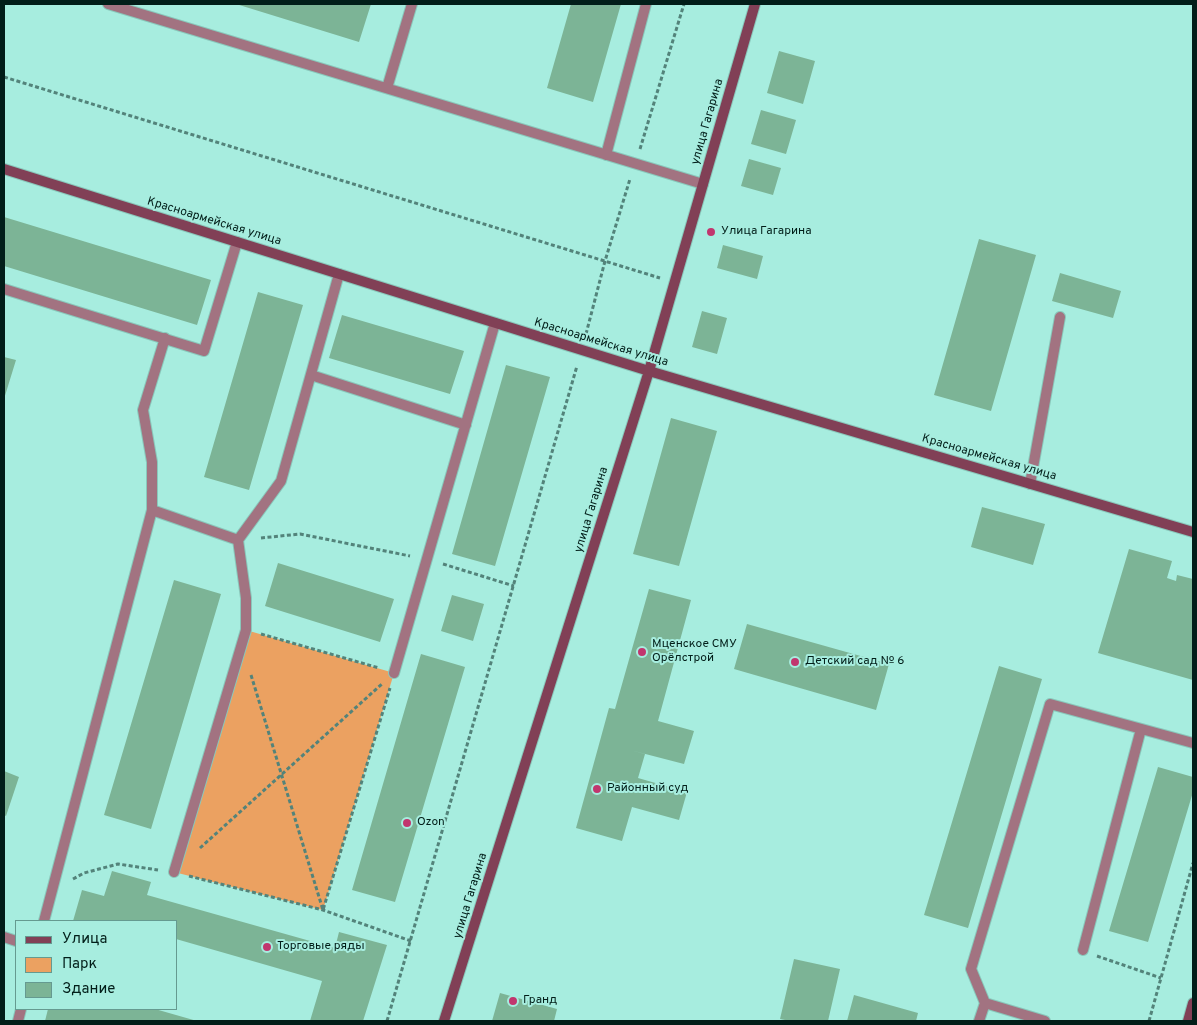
<!DOCTYPE html>
<html>
<head>
<meta charset="utf-8">
<style>
	body { margin:0 }
	#map { position:relative; width:1197px; height:1025px; overflow:hidden; background:#a7eddf; font-family:Overpass,sans-serif }
	canvas { display:block }
	.frame { position:absolute; inset:0; border:5px solid #021e19; pointer-events:none }
	.legend { position:absolute; left:15px; top:920px; width:162px; height:90px; box-sizing:border-box; background:#a7eddf; border:1px solid #659a90; margin:0; padding:6px 9px; list-style:none; font-size:15px; color:#021e19 }
	.legend li { display:flex; align-items:center; gap:10px; height:25px }
	.legend b { width:25px; border:1px solid #659a90 }
</style>
</head>
<body>
<div id="map">
<canvas width="1197" height="1025"></canvas>
<div class="frame"></div>
<ul class="legend">
<li><b style="height:6px;background:#814056"></b>Улица</li>
<li><b style="height:14px;background:#eba161"></b>Парк</li>
<li><b style="height:14px;background:#7cb496"></b>Здание</li>
</ul>
</div>
<script>
const context = document.querySelector('canvas').getContext('2d');
context.lineJoin = 'round';
function paint(path, color) {
  context.fillStyle = color;
  context.fill(path, 'evenodd');
}
function strokePath(path, color, width, dash) {
  context.strokeStyle = color;
  context.lineWidth = width;
  context.lineCap = dash ? 'butt' : 'round';
  context.setLineDash(dash || []);
  context.stroke(path);
}
function write(font, color, halo, rows, align = 'center') {
  context.font = font + ' Overpass,sans-serif';
  context.lineWidth = 4;
  context.setLineDash([]);
  context.textBaseline = 'middle';
  context.strokeStyle = halo;
  context.fillStyle = color;
  for (const [text, x, y, turn = 0] of rows) {
    context.save();
    context.translate(x, y);
    context.rotate((+turn || 0) * Math.PI / 180);
    context.textAlign = isNaN(turn) ? turn : align;
    if (halo) context.strokeText(text, 0, 0);
    context.fillText(text, 0, 0);
    context.restore();
  }
}
const green = new Path2D(`
	M246 630 394 673 323 910 174 872Z`);
const building = new Path2D(`
	M236 4H371L359 42Z
	M571 4H621L593 102 547 88Z
	M779 51 815 61 803 104 767 93Z
	M761 110 796 120 786 154 751 144Z
	M749 159 781 168 773 195 741 186Z
	M4 217 211 280 197 325 4 266Z
	M979 239 1036 255 991 411 934 395Z
	M723 245 763 256 757 279 717 268Z
	M1060 273 1121 291 1113 318 1052 301Z
	M258 292 303 305 249 490 204 477Z
	M702 311 727 318 717 354 692 347Z
	M342 315 464 351 450 394 329 358Z
	M4 357 16 360 4 399Z
	M506 365 550 377 495 566 452 554Z
	M671 418 717 431 679 566 633 554Z
	M982 507 1045 524 1033 565 971 547Z
	M1129 549 1172 561 1167 578 1176 581 1177 575 1193 579V680L1098 653Z
	M278 563 394 599 380 642 265 606Z
	M174 580 221 594 151 829 104 815Z
	M649 589 691 600 658 721 694 731 684 764 630 750 645 754 638 778 687 792 679 820 632 807 622 841 576 828 609 708 615 709Z
	M452 595 484 604 473 641 441 631Z
	M747 624 889 664 876 710 734 669Z
	M421 654 465 667 395 902 352 890Z
	M999 666 1042 679 968 928 924 915Z
	M1158 767 1193 777V792L1148 942 1109 931Z
	M4 771 19 777 6 816 4 815Z
	M112 871 151 882 147 895 335 948 339 932 387 945 363 1021H310L322 981 176 939V921H73L82 890 104 896Z
	M794 959 840 969 828 1021H790L780 1019Z
	M500 993 557 1009 554 1021H492Z
	M854 995 918 1013 916 1021H847Z
	M48 1009H155L197 1021H45Z`);
const path = new Path2D(`
	M4 77 660 278
	M640 149 684 4
	M586 334 605 261 630 179
	M261 538 300 534 410 556
	M443 564 514 586
	M261 634 379 668
	M251 675 323 910 390 688
	M200 848 383 683
	M189 876 323 910 411 941
	M73 879 84 873 118 864 158 870
	M1097 956 1161 978
	M387 1021 577 366
	M1149 1021 1193 863`);
const lane = new Path2D(`
	M108 4 703 184
	M387 88 412 4
	M606 155 646 4
	M4 289 204 351 237 242
	M311 375 466 425
	M1030 484 1060 317
	M152 510 238 540 246 598V630L174 872
	M238 540 281 481 339 274
	M394 673 495 323
	M44 921 152 510V462L143 410 165 338
	M4 937 16 941
	M1083 950 1141 729
	M985 1003 971 969 1050 704 1193 743
	M18 1021 21 1009
	M979 1021 985 1003 1045 1021`);
const secondary = new Path2D(`
	M4 169 649 371 1193 532
	M444 1021 649 371 755 4
	M1188 1021 1193 1003`);
const markers = [
	[711,232,5,"#c1366e"],
	[642,652,5,"#c1366e"],
	[795,662,5,"#c1366e"],
	[597,789,5,"#c1366e"],
	[407,823,5,"#c1366e"],
	[267,947,5,"#c1366e"],
	[513,1001,5,"#c1366e"]
];
const streetNames = [
	["улица Гагарина",708,122,-74],
	["Красноармейская улица",214,222,17],
	["Красноармейская улица",601,343,17],
	["Красноармейская улица",989,458,16],
	["улица Гагарина",592,510,-73],
	["улица Гагарина",471,896,-73]
];
const poiNames = [
	["Улица Гагарина",721,232],
	["Мценское СМУ",652,645],
	["Орёлстрой",652,659],
	["Детский сад № 6",805,662],
	["Районный суд",607,789],
	["Ozon",417,823],
	["Торговые ряды",277,947],
	["Гранд",523,1001]
];
paint(green, '#eba161');
paint(building, '#7cb496');
strokePath(lane, '#89c8bb', 12);
strokePath(secondary, '#89c8bb', 12);
strokePath(path, '#53837a', 3, [4, 2.5]);
strokePath(lane, '#a27381', 10);
strokePath(secondary, '#814056', 10);
for (const [x, y, r, color] of markers) {
  const dot = new Path2D();
  dot.arc(x, y, r, 0, 2 * Math.PI);
  context.fillStyle = color;
  context.fill(dot);
  strokePath(dot, '#a7eddf', 2);
}
write('12px', '#021e19', '#a7eddf', streetNames);
write('12px', '#021e19', '#a7eddf', poiNames, 'left');
</script>
</body>
</html>
